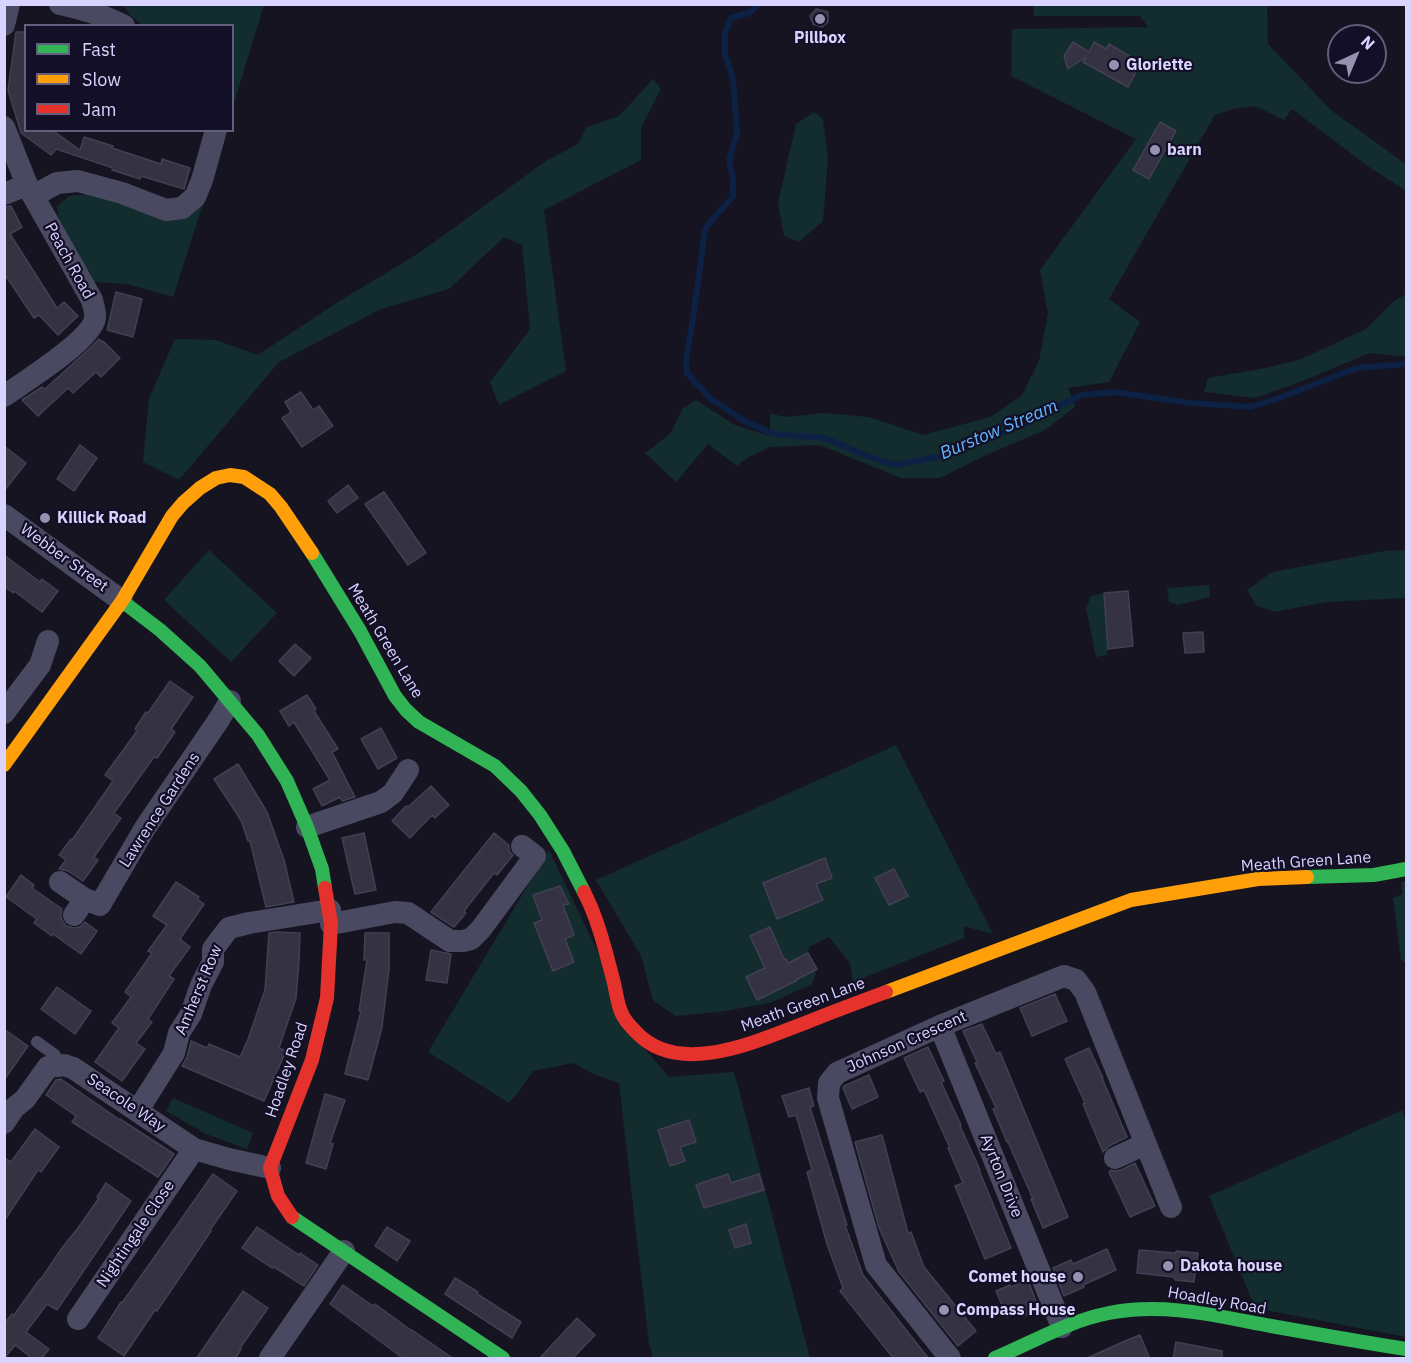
<!DOCTYPE html>
<html>
<head>
<meta charset="utf-8">
<style>
	body { margin:0 }
	#map { position:relative; width:1411px; height:1363px; overflow:hidden; background:#161421; font-family:"IBM Plex Sans",sans-serif }
	canvas { display:block }
	.frame { position:absolute; inset:0; border:6px solid #d9d4ff; pointer-events:none }
	.legend { position:absolute; left:24px; top:24px; width:210px; height:108px; box-sizing:border-box; background:#130f26; border:2px solid #625e7d; margin:0; padding:8px 10px; list-style:none; font-size:18px; color:#d9d4ff }
	.legend li { display:flex; align-items:center; gap:12px; height:30px }
	.legend b { width:30px; border:2px solid #625e7d }
	.north { position:absolute; left:1327px; top:24px; width:60px; height:60px; box-sizing:border-box; background:#130f26; border:2px solid #625e7d; border-radius:50%; rotate:44deg; font-size:16px; font-weight:700; line-height:24px; text-align:center; color:#d9d4ff }
	.north::after { content:''; display:block; margin:auto; width:21px; height:27px; background:#9591b1; clip-path:polygon(50% 0,100% 100%,50% 72%,0 100%) }
</style>
</head>
<body>
<div id="map">
<canvas width="1411" height="1363"></canvas>
<div class="frame"></div>
<ul class="legend">
<li><b style="height:8px;background:#30b455"></b>Fast</li>
<li><b style="height:8px;background:#ff9f0a"></b>Slow</li>
<li><b style="height:8px;background:#e5322d"></b>Jam</li>
</ul>
<div class="north">N</div>
</div>
<script>
const context = document.querySelector('canvas').getContext('2d');
context.lineJoin = 'round';
function paint(path, color) {
  context.fillStyle = color;
  context.fill(path, 'evenodd');
}
function strokePath(path, color, width, dash) {
  context.strokeStyle = color;
  context.lineWidth = width;
  context.lineCap = dash ? 'butt' : 'round';
  context.setLineDash(dash || []);
  context.stroke(path);
}
function write(font, color, halo, rows, align = 'center') {
  context.font = font + ' "IBM Plex Sans",sans-serif';
  context.lineWidth = 4.5;
  context.setLineDash([]);
  context.textBaseline = 'middle';
  context.strokeStyle = halo;
  context.fillStyle = color;
  for (const [text, x, y, turn = 0] of rows) {
    context.save();
    context.translate(x, y);
    context.rotate((+turn || 0) * Math.PI / 180);
    context.textAlign = isNaN(turn) ? turn : align;
    if (halo) context.strokeText(text, 0, 0);
    context.fillText(text, 0, 0);
    context.restore();
  }
}
const green = new Path2D(`
	M123 5H264L233 106 232 26 142 25 131 16Z
	M1033 5H1269L1267 8 1268 44 1332 111 1406 164V191L1369 167 1292 109 1284 120 1255 106 1233 109 1215 115 1109 299 1140 322 1109 382 1068 388 1075 407 1045 430 986 455 940 478H901L820 445 770 447 747 458 737 466 708 444 676 482 645 453 671 433 683 408 696 400 735 425 770 436V414L788 417 823 413 869 417 923 435 990 417 1022 395 1039 361 1048 313 1040 270 1136 139 1011 76 1012 29 1148 27 1140 16H1034Z
	M653 79 661 89 641 128V160L544 210 566 371 499 405 490 382 530 329 522 245 504 237 449 289 381 309 279 362 179 480 143 462 149 398 175 339 216 340 258 355 338 302 419 253 546 161 578 144 587 127 619 116Z
	M814 112 823 119 828 159 823 221 799 242 784 236 778 203 796 124Z
	M90 194 203 204 173 297 127 284 91 282 59 227 57 206 69 196Z
	M1406 294V357L1370 353 1300 382 1255 398 1204 392 1208 378 1265 368 1299 360 1366 329 1393 302Z
	M209 550 277 613 231 662 164 600Z
	M1406 550V598L1326 602 1274 612 1256 605 1247 590 1272 572 1385 551Z
	M1209 585 1210 597 1178 605 1169 602 1167 588Z
	M1104 593 1108 649 1107 655 1096 657 1086 608 1091 596Z
	M896 745 993 934 964 926V938L853 982 850 963 829 937 809 947 808 953 817 969 812 984 770 1003 719 1012 675 1016 653 1000 641 956 596 880Z
	M549 850 644 1048 669 1077 734 1072 810 1358H653L649 1344 619 1083 593 1074 574 1063 533 1071 517 1094 509 1103 428 1052Z
	M1401 882H1406V963L1401 960 1393 898 1402 894Z
	M173 1098 253 1133 247 1149 206 1134 166 1111Z
	M1403 1110 1406 1127V1337L1255 1308 1209 1196Z`);
const stream = new Path2D(`
	M759 4 749 13 731 18 725 33V55L733 78 737 133 729 160 733 179V197L717 214 705 229 693 319 686 359 687 373 710 398 744 421 774 434 825 438 867 456 895 465 948 455 1020 426 1052 409 1082 395 1114 392 1191 403 1250 407 1279 398 1357 368 1406 364`);
const building = new Path2D(`
	M816 9 828 12V22L822 27 813 24 810 16Z
	M16 32H26V130H52L80 150 84 137 113 146 112 148 161 164 162 159 190 168 184 189 141 176 140 179 112 170 113 168 56 149 51 155 21 133 8 90Z
	M1073 42 1089 52 1094 42 1106 49 1109 44 1141 63 1128 87 1083 62 1086 57 1068 69 1064 56Z
	M1160 122 1176 131 1149 179 1133 170Z
	M11 206 22 227 10 234 57 308 64 302 78 316 58 335 39 315 34 318 4 273V207Z
	M116 292 142 299 133 337 107 330Z
	M99 339 103 343V341L120 358 101 377 96 372 73 393 68 388 38 416 22 400 42 387 45 389 91 347Z
	M301 392 313 410 319 406 333 426 302 447 282 418 291 412 285 402Z
	M80 445 97 458 74 491 57 479Z
	M4 446 26 463 4 491Z
	M348 485 358 498 337 513 328 501Z
	M384 492 426 553 408 565 365 504Z
	M4 555 40 582 42 579 58 591 42 612 14 591 13 593 4 586Z
	M1128 591 1133 646 1108 649 1104 593Z
	M1203 632 1204 652 1185 653 1183 633Z
	M295 644 311 658 294 676 279 661Z
	M170 681 193 697 171 729 175 732 157 758 154 757 114 813 121 818 94 857 98 860 83 881 68 871 59 869 66 860 59 855 71 839 72 840 113 781 105 775 137 731 135 729 146 712 148 713Z
	M307 695 316 709 314 711 338 749 332 752 355 797 342 801 340 797 322 806 313 789 330 780 294 722 289 726 280 711Z
	M381 728 397 758 378 769 361 739Z
	M238 764 267 812 284 860 294 902 266 907 250 841H248L242 823 237 814 214 779Z
	M431 786 449 805 435 818 432 815 410 838 392 821 406 806 408 807Z
	M364 833 376 890 355 894 342 838Z
	M494 833 509 845V851L513 855 497 875 494 873 464 911 466 913 454 927 431 912Z
	M825 858 832 878 816 884 823 900 777 919 763 883Z
	M894 869 908 896 889 905 875 878Z
	M21 875 34 885 32 888 62 909 61 915 62 920 66 926 74 928 80 927 85 922 97 931 81 954 53 934 52 936 34 923 37 919 6 897Z
	M176 882 199 897 197 899 204 904 180 939 190 947 169 976 174 979 148 1019 152 1022 136 1043 145 1049 122 1081 95 1062 119 1028 112 1023 131 997 125 992 152 953 148 951 167 925 153 916Z
	M560 886 569 904 563 905 574 935 565 939 574 962 553 971 534 923 542 920 533 895Z
	M770 927 784 959H786L788 963 808 953 817 969 796 980V981L757 1000 746 977 765 968 750 936Z
	M276 932 300 933 299 961 296 998 279 1048 286 1051 264 1101 182 1066 187 1057 191 1041 207 1048 209 1044 240 1057 248 1039 265 990 269 933Z
	M365 933H389V969L382 1027 368 1080 345 1074 361 1011H359L367 960H364Z
	M431 950 451 954 447 983 426 980Z
	M57 987 91 1011 75 1034 41 1009Z
	M1055 994 1067 1021 1032 1036 1020 1008Z
	M982 1024 996 1054 1000 1052 1068 1217 1043 1228 1031 1199H1033L1008 1142H1007L993 1109 996 1108 975 1063 977 1062 963 1031Z
	M4 1029 28 1046 4 1080Z
	M928 1047 944 1081 941 1082 961 1125 960 1126 980 1170H979L1011 1248 985 1259 955 1186 963 1183 948 1148H950L924 1090 920 1092 904 1058Z
	M1089 1048 1103 1078H1102L1127 1137 1109 1146 1103 1152 1083 1104 1085 1103 1065 1059Z
	M869 1075 878 1097 852 1109 843 1088 844 1086Z
	M61 1079 120 1120V1119L174 1154 158 1177 72 1122 76 1116 46 1095 56 1080Z
	M809 1088 814 1106 810 1107 847 1225H845L863 1275 929 1359H894L840 1291 843 1288 827 1244 807 1172 812 1170 796 1115 789 1117 782 1096Z
	M325 1094 345 1100 330 1143 333 1144 326 1169 306 1163Z
	M689 1120 696 1142 680 1147 685 1161 670 1166 658 1130Z
	M35 1129 59 1147 41 1172 38 1170 4 1221V1158L11 1162Z
	M882 1135 908 1233 911 1232 924 1267 976 1331 958 1346 899 1272 879 1228 855 1142Z
	M1135 1163 1155 1206 1130 1217 1109 1172 1111 1170 1114 1171 1121 1170Z
	M213 1174 237 1191 210 1230 211 1231 174 1286 157 1311 155 1310 124 1356 98 1338 121 1302 122 1303Z
	M728 1174 731 1183 759 1174 764 1190 704 1208 696 1185Z
	M106 1183 131 1201 57 1310 47 1304 26 1332 49 1349 41 1359H33L15 1345 4 1359V1324L12 1314 14 1315 40 1279H41L62 1248 78 1228 99 1198 97 1197Z
	M746 1224 751 1243 735 1248 729 1230Z
	M257 1227 299 1255 300 1253 318 1265 304 1286 274 1267 272 1268 242 1248Z
	M387 1227 410 1241 397 1261 375 1246Z
	M1107 1249 1116 1270 1083 1285 1084 1287 1064 1296 1053 1268 1071 1260 1073 1264Z
	M1139 1250 1176 1253V1251L1198 1253 1194 1282 1175 1280 1174 1277 1137 1273Z
	M455 1278 478 1292 477 1294 521 1322 512 1338 445 1294Z
	M1028 1280 1039 1309 1023 1316 1021 1312 1007 1317 996 1291 1010 1285 1011 1287Z
	M343 1285 373 1306 375 1304 412 1331V1330L454 1359H404L330 1304Z
	M243 1291 268 1308 240 1348 241 1349 235 1359H196Z
	M577 1318 595 1335 572 1359H539Z
	M1140 1335 1150 1359H1085L1125 1341Z
	M1176 1342 1222 1351V1359H1173Z`);
const lane = new Path2D(`
	M37 1042 55 1055 56 1066`);
const street = new Path2D(`
	M60 4C83 9 104 15 124 26
	M4 25 9 4
	M4 127 27 185 92 300C93 305 96 313 95 318 92 340 24 382 4 396
	M4 194 27 185
	M33 196 57 183 78 181 122 193 166 210 182 208 195 197 202 180 216 130
	M4 515 122 601
	M4 713 40 665 48 641
	M307 827 381 802 393 793 408 770
	M60 882 85 899
	M74 915 85 899 100 905 145 828 220 718 230 701
	M331 924 395 912 408 913 450 941H463L471 939 481 929 535 856 522 846
	M940 1026 1062 1327
	M138 1110 174 1053 179 1033 191 1014 201 985 213 962V949L229 928 249 923 330 910
	M4 1123 14 1108 25 1099 48 1067 64 1065 73 1068 194 1149 229 1159 270 1168
	M1115 1158 1145 1144
	M78 1319 194 1149
	M270 1358 344 1251
	M950 1358 876 1265 828 1098 829 1083 837 1073 940 1026 1064 976 1076 980 1085 992 1171 1207`);
const fast = new Path2D(`
	M312 553 360 631 395 696 406 710 419 722 495 766 521 791 540 815 563 851 584 892
	M122 601 160 630 200 666 258 735 287 781 307 827 322 869 325 888
	M1307 877 1374 875 1406 869
	M292 1217 503 1358
	M995 1358C1033 1342 1068 1321 1109 1313 1164 1302 1217 1316 1271 1326 1316 1334 1361 1342 1406 1349`);
const slow = new Path2D(`
	M4 765 122 601 172 516 183 503 200 488 216 478 230 475 244 477 270 494 281 507 312 553
	M886 992 1131 900 1258 879 1307 877`);
const jam = new Path2D(`
	M584 892C598 919 605 949 613 979 616 990 617 1004 622 1014 625 1021 631 1027 636 1032 679 1078 757 1041 805 1023 832 1012 859 1002 886 992
	M292 1217 278 1196 270 1168 312 1060 327 998 331 924 325 888`);
const markers = [
	[820,19,6,"#9591b1"],
	[1114,65,6,"#9591b1"],
	[1155,150,6,"#9591b1"],
	[45,518,6,"#9591b1"],
	[1168,1266,6,"#9591b1"],
	[1078,1277,6,"#9591b1"],
	[944,1310,6,"#9591b1"]
];
const poiNames = [
	["Pillbox",820,38,"center"],
	["Gloriette",1126,65],
	["barn",1167,150],
	["Killick Road",57,518],
	["Dakota house",1180,1266],
	["Comet house",1066,1277,"right"],
	["Compass House",956,1310]
];
const streetNames = [
	["Peach Road",69,261,61],
	["Webber Street",64,558,36],
	["Meath Green Lane",385,641,59],
	["Lawrence Gardens",160,810,-57],
	["Meath Green Lane",1306,862,-4],
	["Amherst Row",199,990,-67],
	["Meath Green Lane",803,1005,-20],
	["Johnson Crescent",907,1042,-24],
	["Hoadley Road",287,1070,-71],
	["Seacole Way",126,1103,34],
	["Ayrton Drive",1001,1176,68],
	["Nightingale Close",136,1234,-56],
	["Hoadley Road",1217,1301,10]
];
const waterNames = [
	["Burstow Stream",999,430,-23]
];
paint(green, '#132c2d');
strokePath(stream, '#0d2144', 6);
paint(building, '#343243');
strokePath(building, '#433f54', 1.5);
strokePath(lane, '#4a4962', 12);
strokePath(street, '#4a4962', 22);
strokePath(fast, '#30b455', 14);
strokePath(slow, '#ff9f0a', 14);
strokePath(jam, '#e5322d', 14);
for (const [x, y, r, color] of markers) {
  const dot = new Path2D();
  dot.arc(x, y, r, 0, 2 * Math.PI);
  context.fillStyle = color;
  context.fill(dot);
  strokePath(dot, '#130f26', 2);
}
write('bold 16px', '#d9d4ff', '#130f26', poiNames, 'left');
write('16px', '#d9d4ff', '#130f26', streetNames);
write('italic 18px', '#62b6ff', '#130f26', waterNames);
</script>
</body>
</html>
